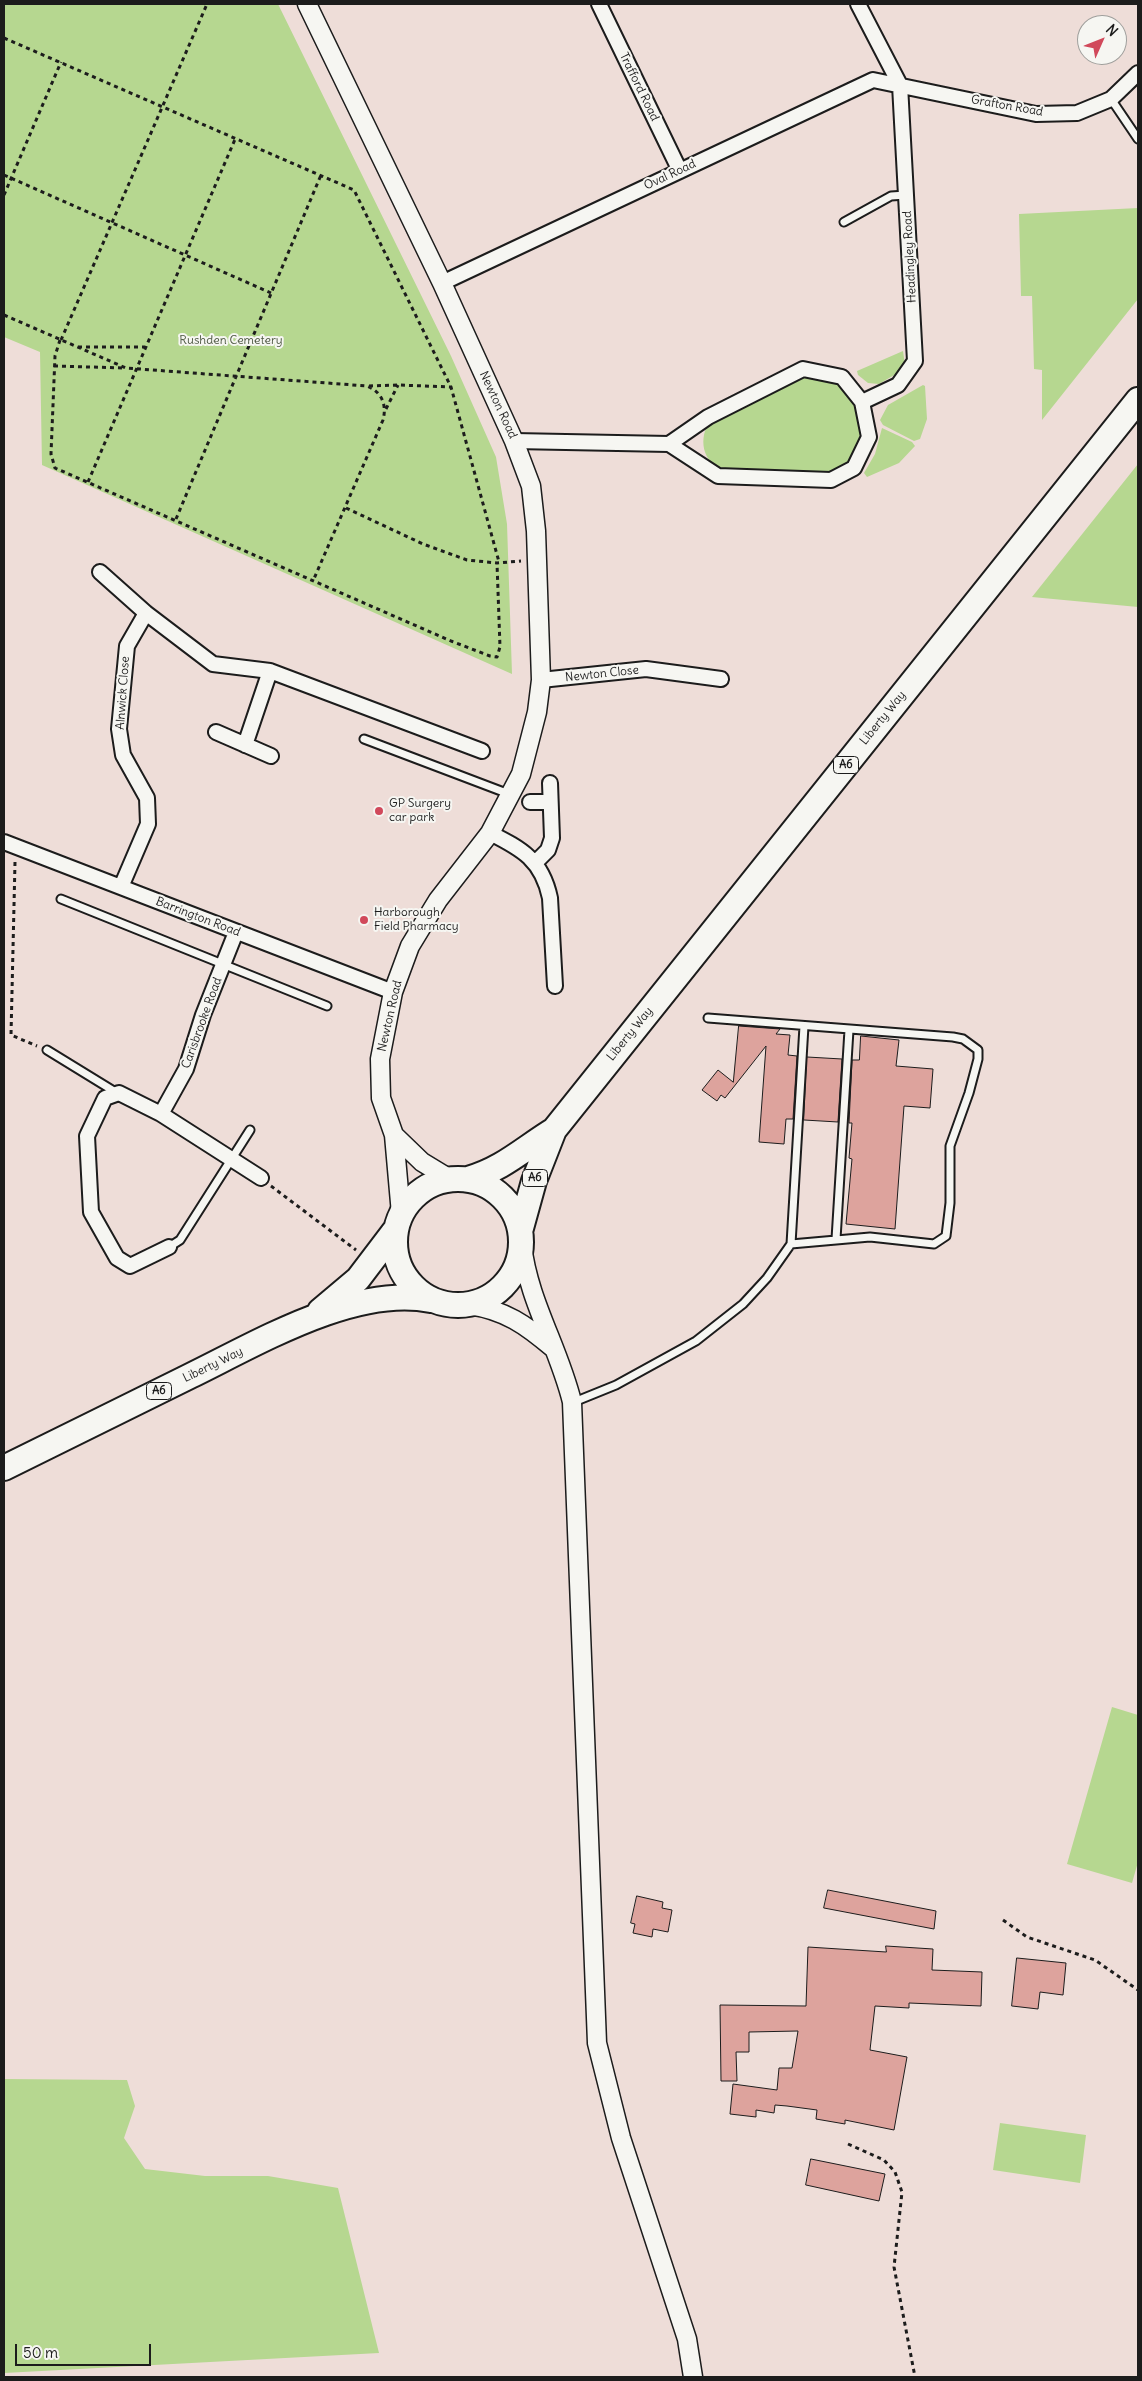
<!DOCTYPE html>
<html>
<head>
<meta charset="utf-8">
<style>
	body { margin:0 }
	#map { position:relative; width:1142px; height:2381px; overflow:hidden; background:#eeddd8; font-family:Delius,sans-serif }
	canvas { display:block }
	.frame { position:absolute; inset:0; border:5px solid #1c1c1c; pointer-events:none }
	.north { position:absolute; left:1077px; top:15px; width:50px; height:50px; box-sizing:border-box; background:#f6f6f2; border:1px solid #9f9f9c; border-radius:50%; rotate:46deg; font-size:14px; font-weight:700; line-height:20px; text-align:center; color:#1c1c1c }
	.north::after { content:''; display:block; margin:auto; width:18px; height:22px; background:#d1495b; clip-path:polygon(50% 0,100% 100%,50% 72%,0 100%) }
	.scale { position:absolute; left:15px; top:2344px; width:136px; height:22px; box-sizing:border-box; border:2px solid #1c1c1c; border-top:0; padding-left:6px; font-size:15px; line-height:18px; white-space:nowrap; color:#1c1c1c; -webkit-text-stroke:4px #f6f6f2; paint-order:stroke }
</style>
</head>
<body>
<div id="map">
<canvas width="1142" height="2381"></canvas>
<div class="frame"></div>
<div class="north">N</div>
<div class="scale">50 m</div>
</div>
<script>
const context = document.querySelector('canvas').getContext('2d');
context.lineJoin = 'round';
function paint(path, color) {
  context.fillStyle = color;
  context.fill(path, 'evenodd');
}
function strokePath(path, color, width, dash) {
  context.strokeStyle = color;
  context.lineWidth = width;
  context.lineCap = dash ? 'butt' : 'round';
  context.setLineDash(dash || []);
  context.stroke(path);
}
function write(font, color, halo, rows, align = 'center') {
  context.font = font + ' Delius,sans-serif';
  context.lineWidth = 4;
  context.setLineDash([]);
  context.textBaseline = 'middle';
  context.strokeStyle = halo;
  context.fillStyle = color;
  for (const [text, x, y, turn = 0] of rows) {
    context.save();
    context.translate(x, y);
    context.rotate((+turn || 0) * Math.PI / 180);
    context.textAlign = isNaN(turn) ? turn : align;
    if (halo) context.strokeText(text, 0, 0);
    context.fillText(text, 0, 0);
    context.restore();
  }
}
const green = new Path2D(`
	M4 4H278L451 356 496 457 507 524 512 674 42 465 40 352 4 337Z
	M1138 208V299L1042 420V370L1034 369 1032 296H1021L1019 214Z
	M903 351 905 365 901 371 879 384 868 383 858 375 857 371Z
	M810 376C820 378 834 379 843 386 874 413 866 462 827 476 816 480 743 471 727 470 704 466 698 442 708 424L801 377Z
	M923 385 925 386 927 419 920 439 914 441 883 425 880 420 888 405Z
	M882 428 912 442 915 446 899 463 867 477 864 473 875 454Z
	M1138 464V607L1032 597Z
	M1112 1707 1138 1715V1862L1132 1883 1067 1864Z
	M4 2079 127 2080 135 2106 124 2138 145 2169 205 2176H268L338 2188 379 2353 4 2373Z
	M1000 2123 1086 2135 1080 2183 993 2170Z`);
const building = new Path2D(`
	M739 1026 780 1029 776 1034 790 1035 788 1055 797 1056 793 1119H786L784 1144 759 1142 766 1046 725 1098 721 1095 717 1101 702 1090 718 1070 733 1082Z
	M861 1036 899 1040 896 1066 933 1069 930 1108 904 1106 895 1229 846 1224 852 1159 849 1158 852 1123H849L852 1060H859Z
	M807 1057 842 1059 838 1122 804 1120Z
	M828 1890 936 1911 934 1929 824 1908Z
	M637 1896 663 1902 662 1908 672 1910 668 1932 653 1929 652 1937 633 1933 635 1924 631 1923Z
	M886 1946 933 1949 932 1970 982 1972 981 2006 909 2003V2008L875 2006 870 2050 907 2057 894 2130 845 2120V2124L816 2119 817 2110 787 2106 775 2105 774 2113 756 2110V2117L730 2114 733 2084 777 2090 779 2068H792L798 2031 749 2032V2052H736L737 2081H721L720 2005 806 2006 808 1947 886 1952Z
	M1017 1958 1066 1963 1063 1995 1040 1992 1038 2009 1012 2006Z
	M811 2159 885 2174 879 2201 806 2185Z`);
const path = new Path2D(`
	M4 38 354 190 451 387 499 562
	M4 175 271 293
	M4 195 61 62
	M4 315 126 368 367 386C382 392 387 405 383 420L313 581
	M60 340 55 356 51 454 55 468 451 641 490 656 497 657 500 647 497 563
	M61 340 207 4
	M78 347H145
	M54 366 126 368
	M369 386 398 385 451 387
	M386 409 398 385
	M88 482 236 137
	M346 508 423 544 467 560 497 563 521 561
	M176 519 321 175
	M15 862 11 1035 37 1046
	M271 1186 356 1250
	M1003 1920 1027 1937 1095 1960 1138 1990
	M848 2144 884 2160 895 2172 902 2192 894 2267 915 2377`);
const service = new Path2D(`
	M1111 99 1138 139
	M844 222 891 196 906 195
	M364 739 509 794
	M61 899 327 1006
	M708 1018 953 1037 963 1039 978 1050V1059L969 1093 950 1146V1203L946 1236 934 1244 870 1237 791 1244
	M47 1050 117 1093
	M836 1239 849 1030
	M169 1247 180 1240 250 1130
	M574 1402 616 1385 696 1341 743 1304 767 1278 791 1244 804 1026`);
const minor = new Path2D(`
	M599 4 680 171
	M442 283 873 80 1036 114 1077 113 1111 99 1138 73
	M514 441 669 444 718 476 831 480 854 468 869 437 862 402 898 385 915 361 900 85 858 4
	M669 444 708 417 803 369 842 377 862 402
	M100 572 146 613 213 664 270 671 482 751
	M541 680 646 669 721 679
	M216 732 271 756
	M245 745 270 671
	M530 802H550
	M490 833C522 849 542 860 550 898L555 986
	M4 842 393 992
	M535 863 548 850 552 838 550 783
	M121 887 148 824 147 798 123 755 119 729 127 646 146 613
	M161 1114 186 1069 203 1015 236 932
	M169 1247 130 1266 117 1258 91 1212 87 1136 105 1098 119 1093 161 1114 261 1178`);
const tertiary = new Path2D(`
	M307 4 442 283 514 441 531 486 536 531 541 680 537 712 521 774 490 833 438 900 410 946 393 992 380 1059 381 1098 394 1135 401 1214
	M394 1135 422 1162 450 1179
	M522 1245C528 1300 559 1348 572 1402L597 2043 621 2138 687 2339 693 2377
	M469 1305C505 1310 526 1325 553 1348`);
const trunk = new Path2D(`
	M395 1242a63 63 0 1 1 126 0a63 63 0 1 1-126 0Z
	M468 1179C503 1169 523 1149 554 1130L1138 400
	M521 1228 534 1181 554 1130
	M320 1311 358 1279 396 1229
	M4 1468C64 1438 124 1409 184 1379 253 1346 353 1284 431 1300`);
const markers = [
	[379,811,5,"#d1495b"],
	[364,920,5,"#d1495b"]
];
const shields = [
	[846,765,25],
	[535,1178,25],
	[159,1391,25]
];
const shieldNames = [
	["A6",846,765],
	["A6",535,1178],
	["A6",159,1391]
];
const streetNames = [
	["Trafford Road",639,87,64],
	["Grafton Road",1007,106,10],
	["Oval Road",670,175,-25],
	["Headingley Road",910,257,-93],
	["Newton Road",498,405,65],
	["Newton Close",602,674,-6],
	["Alnwick Close",123,693,-86],
	["Liberty Way",883,718,-51],
	["Barrington Road",198,917,21],
	["Newton Road",390,1016,-77],
	["Carisbrooke Road",202,1023,-70],
	["Liberty Way",630,1034,-51],
	["Liberty Way",213,1365,-26]
];
const parkNames = [
	["Rushden Cemetery",231,341]
];
const poiNames = [
	["GP Surgery",389,804],
	["car park",389,818],
	["Harborough",374,913],
	["Field Pharmacy",374,927]
];
paint(green, '#b6d790');
paint(building, '#dda39d');
strokePath(building, '#1c1c1c', 1);
strokePath(service, '#1c1c1c', 11);
strokePath(minor, '#1c1c1c', 18);
strokePath(tertiary, '#1c1c1c', 21);
strokePath(trunk, '#1c1c1c', 28);
strokePath(path, '#1c1c1c', 3, [4, 4]);
strokePath(service, '#f6f6f2', 7);
strokePath(minor, '#f6f6f2', 14);
strokePath(tertiary, '#f6f6f2', 18);
strokePath(trunk, '#f6f6f2', 24);
for (const [x, y, r, color] of markers) {
  const dot = new Path2D();
  dot.arc(x, y, r, 0, 2 * Math.PI);
  context.fillStyle = color;
  context.fill(dot);
  strokePath(dot, '#f6f6f2', 2);
}
for (const [x, y, w] of shields) {
  const box = new Path2D();
  box.roundRect(x - w / 2, y - 8.5, w, 17, 4);
  context.fillStyle = '#f6f6f2';
  context.fill(box);
  strokePath(box, '#1c1c1c', 1);
}
write('bold 11px', '#1c1c1c', null, shieldNames);
write('12px', '#1c1c1c', '#f6f6f2', streetNames);
write('12px', '#4a543f', '#f6f6f2', parkNames);
write('12px', '#1c1c1c', '#f6f6f2', poiNames, 'left');
</script>
</body>
</html>
